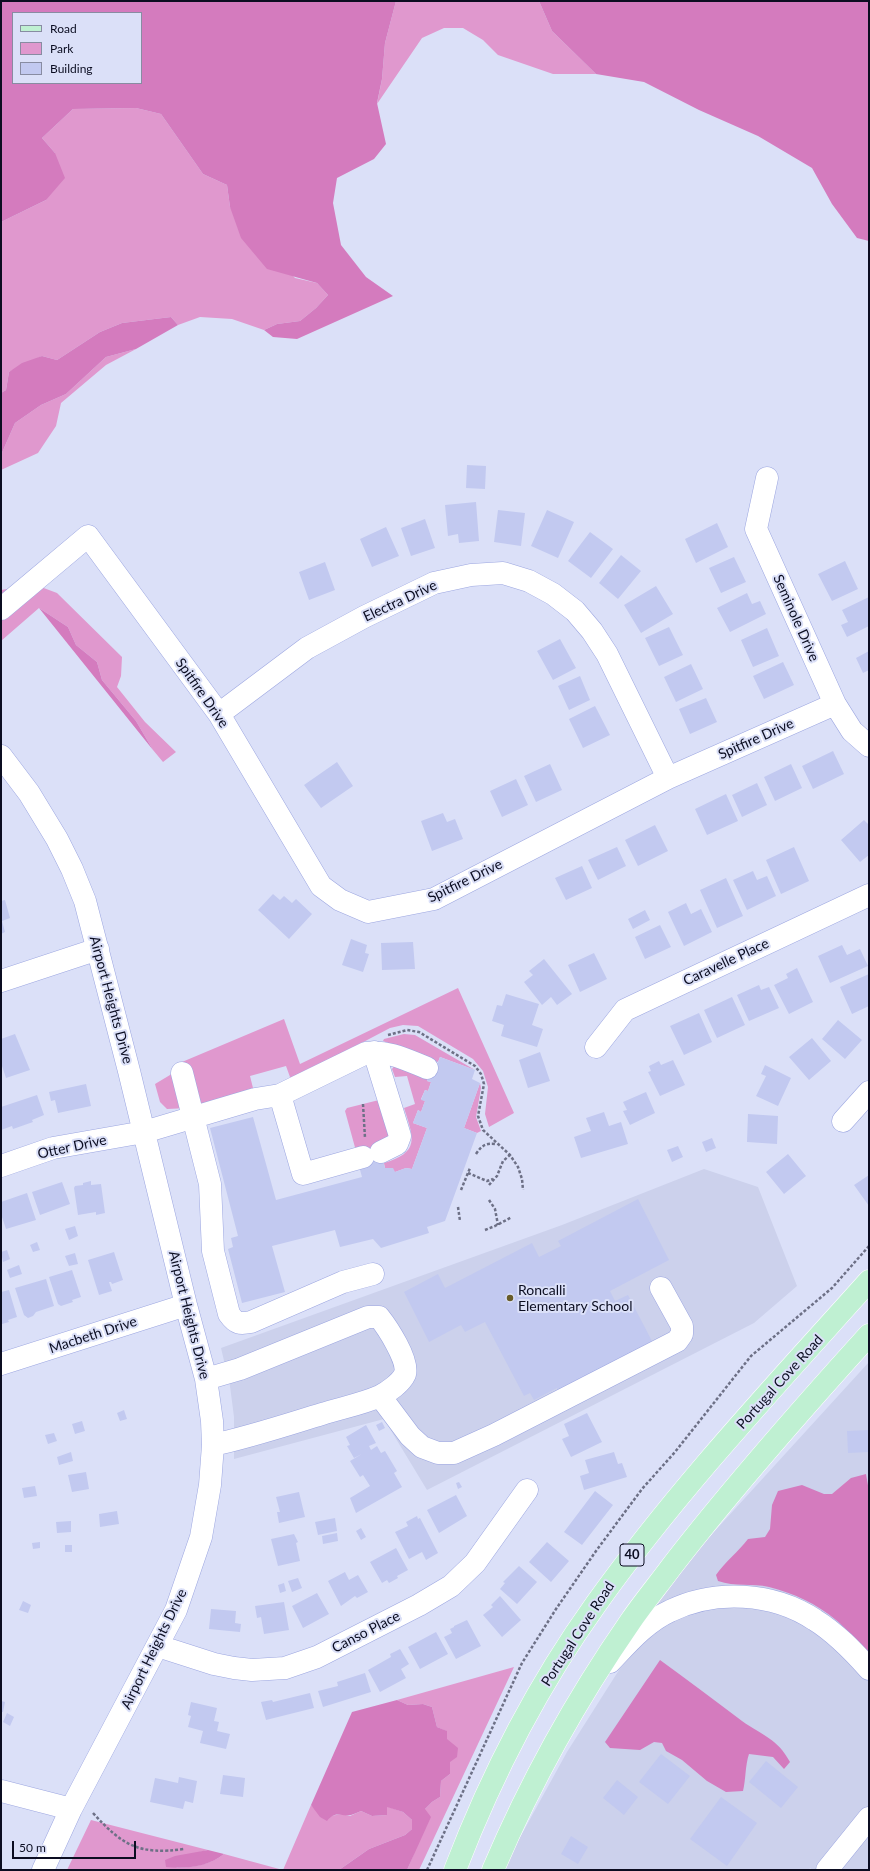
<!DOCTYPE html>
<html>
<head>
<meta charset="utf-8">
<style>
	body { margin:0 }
	#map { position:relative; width:870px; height:1871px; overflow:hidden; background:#dbe0f8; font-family:Lato,sans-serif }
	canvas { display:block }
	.frame { position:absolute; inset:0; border:2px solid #0b0d21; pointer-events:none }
	.legend { position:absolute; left:12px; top:12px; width:130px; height:72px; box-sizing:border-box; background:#dbe0f8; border:1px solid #888ca2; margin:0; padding:5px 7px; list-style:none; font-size:12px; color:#0b0d21 }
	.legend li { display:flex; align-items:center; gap:8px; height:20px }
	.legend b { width:20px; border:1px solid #888ca2 }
	.scale { position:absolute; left:12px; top:1841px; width:124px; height:18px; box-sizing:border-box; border:2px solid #0b0d21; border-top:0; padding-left:5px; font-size:12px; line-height:14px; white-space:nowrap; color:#0b0d21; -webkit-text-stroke:3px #dbe0f8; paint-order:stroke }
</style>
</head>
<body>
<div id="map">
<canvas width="870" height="1871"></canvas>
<div class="frame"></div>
<ul class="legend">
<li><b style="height:5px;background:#bff0d2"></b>Road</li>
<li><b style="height:11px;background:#e098ce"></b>Park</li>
<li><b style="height:11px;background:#c2c9f0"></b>Building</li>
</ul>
<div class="scale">50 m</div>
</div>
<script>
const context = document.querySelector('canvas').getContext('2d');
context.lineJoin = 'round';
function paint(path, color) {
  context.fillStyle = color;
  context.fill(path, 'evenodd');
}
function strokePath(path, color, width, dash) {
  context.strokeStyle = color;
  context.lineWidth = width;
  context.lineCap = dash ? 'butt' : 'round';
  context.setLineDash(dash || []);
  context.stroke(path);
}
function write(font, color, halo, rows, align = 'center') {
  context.font = font + ' Lato,sans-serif';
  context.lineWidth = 4;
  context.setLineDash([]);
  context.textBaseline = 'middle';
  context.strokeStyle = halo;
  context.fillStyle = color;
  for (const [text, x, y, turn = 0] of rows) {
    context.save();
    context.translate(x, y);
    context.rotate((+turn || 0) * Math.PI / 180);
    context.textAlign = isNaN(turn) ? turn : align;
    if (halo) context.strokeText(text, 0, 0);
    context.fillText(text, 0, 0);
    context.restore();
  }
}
const built = new Path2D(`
	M704 1169 758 1187 797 1286 754 1323 427 1490 384 1419 234 1459V1417L230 1386 221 1348 562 1225Z
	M869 1362V1870H812L810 1868 809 1870H502L567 1752 626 1659 662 1594 692 1556Z`);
const green = new Path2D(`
	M396 1H539L552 31 596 74H553L498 55 483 40 463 28H444L422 38 377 104 382 79 385 43Z
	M136 108 161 114 203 174 227 185 230 207 295 278 317 283 328 295 316 308 300 321 277 324 264 330 232 319 200 317 178 325 171 317 122 323 100 332 57 360 42 356 9 372 6 390 1 393V222L46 200 55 153 42 138 73 109Z
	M136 349 106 365 61 403 56 426 38 453 1 470V455L15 423 41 405 66 394 106 357Z
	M41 587 57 593 122 657 121 676 117 687 145 722 176 752 163 762 153 750 136 721 102 680 97 662 76 645 68 627 39 608 1 641V590L7 589 24 591Z
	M458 988 514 1113 489 1127 485 1114 488 1087 483 1071 473 1059 418 1026 403 1025 390 1028 293 1079 290 1077 286 1066 250 1076 253 1088 249 1092C223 1099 195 1109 167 1109L160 1102 155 1084 170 1075 182 1062 284 1019 300 1064Z
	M404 1034 415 1035 475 1070 440 1057 438 1062 383 1041 384 1039Z
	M395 1065 428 1076 427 1081 431 1082 428 1091 425 1090 421 1099 425 1101 421 1112 418 1110 413 1123 427 1128 412 1169 406 1168 395 1172 385 1168 384 1163C420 1152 414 1139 404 1108L415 1104 407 1076 395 1077 392 1069Z
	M480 1083 481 1088 476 1117 481 1131 477 1133 464 1128Z
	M379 1100 390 1137 379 1146 356 1151 345 1111 347 1108Z
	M514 1667 419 1870H407L413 1856 425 1809 432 1802 440 1797 441 1781 450 1774 446 1731 437 1727 432 1707 423 1704 408 1705 397 1700Z
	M311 1805 314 1808 331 1816 341 1814 350 1816 361 1811 372 1816 387 1815 386 1806 403 1812 412 1820V1829L405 1835 369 1849 339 1870H67L91 1820 208 1850 192 1854 176 1868C193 1867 210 1865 224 1854L283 1870Z`);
const forest = new Path2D(`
	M1 1H396L385 43 382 79 377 103 386 144 374 159 337 178 333 203 341 245 366 277 393 296 297 339 273 337 264 330 277 324 300 321 316 308 328 295 317 283 267 269 241 238 230 207 227 185 203 174 161 114 136 108 73 109 42 138 55 153 65 178 46 200 1 222ZM13 13H141V83H13Z
	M539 1H869V241L857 238 832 204 812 168 758 136 699 110 644 82 596 74 552 31Z
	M171 317 178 325 136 349 106 357 66 394 41 405 15 423 1 455V393L6 390 9 372 22 363 42 356 57 360 100 332 122 323Z
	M39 608 68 627 76 645 97 662 102 680 136 721 153 750Z
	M866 1474 869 1491V1652C857 1642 847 1629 836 1620 817 1604 793 1593 769 1587 752 1583 735 1587 718 1581L716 1575C725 1562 738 1552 748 1539L765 1537 770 1529 772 1505 778 1491 802 1485 824 1494H832L851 1478Z
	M660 1660C688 1680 715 1701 742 1721 763 1736 777 1738 790 1762L784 1769 773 1757 749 1754C745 1766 746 1779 743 1791L726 1792 707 1781 682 1760 666 1751 662 1743 654 1742 640 1750 610 1748 605 1742Z
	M397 1700 408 1705 423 1704 432 1707 437 1727 447 1731V1739L458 1748 457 1757 450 1762V1774L441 1781 440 1797 432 1802 425 1809 431 1817 407 1870H339L369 1849 405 1835 412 1829V1820L403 1812 387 1807V1815L372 1816 361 1811C358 1812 355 1814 351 1815 341 1817 336 1810 327 1821L320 1817 311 1805 352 1712Z
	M208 1850 224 1854C208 1867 186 1869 166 1867L165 1860 175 1856Z`);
const building = new Path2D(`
	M467 465 486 466 485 489 466 488Z
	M476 502 479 541 459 543 458 534 448 536 445 505Z
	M498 510 525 513 521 546 494 542Z
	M547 510 574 522 558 558 531 546Z
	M425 519 435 548 411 556 401 528Z
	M717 523 728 547 696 563 685 539Z
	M386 527 399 556 372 567 360 539Z
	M590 532 613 549 591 578 568 561Z
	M621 555 641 571 618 599 599 583Z
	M734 557 746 582 721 593 709 568Z
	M845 561 858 589 832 601 818 574Z
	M325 562 335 590 309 600 299 572Z
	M656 586 673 614 641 633 624 605Z
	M747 593 752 604 760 601 766 614 730 632 717 608Z
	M869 597V626L847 637 841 625 848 622 842 610Z
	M669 627 683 655 659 666 645 638Z
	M767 628 779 656 753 667 741 640Z
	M560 639 576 668 553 680 537 651Z
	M869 651V670L863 673 856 658Z
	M783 662 794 685 764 699 753 676Z
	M691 664 703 689 676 702 664 677Z
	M580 676 590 700 569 710 558 686Z
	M706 698 717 722 690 734 679 709Z
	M595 706 610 735 583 748 569 719Z
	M833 751 844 774 813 789 802 766Z
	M337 762 353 786 321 808 304 785Z
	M550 764 562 790 536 802 524 776Z
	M791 764 802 788 775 801 764 777Z
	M516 779 528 805 502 817 490 791Z
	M757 783 767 805 742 817 732 795Z
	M726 794 738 821 707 835 695 809Z
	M443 813 447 822 455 819 463 839 432 851 421 821Z
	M864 820 869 825V855L860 862 841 840Z
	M655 825 668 851 638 866 625 840Z
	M617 847 626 866 598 880 588 860Z
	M794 847 809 881 781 894 766 860Z
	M582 866 592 888 566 900 555 878Z
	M753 871 757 880 767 876 776 896 747 910 733 880Z
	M726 878 743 916 717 928 700 890Z
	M273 894 280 900 284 896 292 903 296 899 312 914 289 939 258 910Z
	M5 900 10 918 2 921 5 932 1 934V901Z
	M686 903 691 914 701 909 712 932 684 946 668 912Z
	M645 910 650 920 633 929 628 919Z
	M660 925 671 947 645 959 635 937Z
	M351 939 367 945 365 953 369 954 363 972 342 965Z
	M413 942 415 969 382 970 381 943Z
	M842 945 847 955 860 949 868 966 830 983 818 956Z
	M594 953 607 979 580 992 568 965Z
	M544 959 572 994 557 1005 551 997 542 1005 524 982 533 975 529 971Z
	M797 968 813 1002 789 1014 774 985 788 978 786 974Z
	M869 974V1006L852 1014 840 987Z
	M759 985 761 990 769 987 779 1008 749 1021 737 995Z
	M506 994 539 1004 532 1025 543 1029 537 1047 501 1036 504 1025 492 1021 497 1005 502 1006Z
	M732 997 745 1025 717 1038 704 1010Z
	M699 1013 712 1042 684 1055 670 1026Z
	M838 1020 862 1040 845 1059 822 1039Z
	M15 1034 30 1070 6 1078 1 1063V1039Z
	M812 1038 831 1061 809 1080 789 1057Z
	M540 1052 550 1081 528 1088 519 1060Z
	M440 1057 475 1070 472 1079 480 1083 464 1128 477 1133 445 1221 427 1227 429 1233 381 1248 373 1239 340 1247 335 1230 272 1246 285 1292 242 1303 228 1249 233 1247 231 1238 238 1236 210 1128 253 1117 276 1200 362 1177 359 1166 362 1150 379 1146 385 1168H393L395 1172 406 1168 412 1169 427 1128 413 1123 418 1110 421 1112 425 1101 421 1100 425 1090 428 1091 431 1082 427 1081 432 1067 436 1068Z
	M673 1060 685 1085 660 1096 648 1072 651 1071 649 1066 659 1061 661 1065Z
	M765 1065 791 1078 778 1106 756 1096 766 1076 761 1074Z
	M86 1084 91 1106 58 1113 55 1100 51 1101 49 1092Z
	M646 1092 655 1113 630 1125 623 1111 627 1110 623 1102Z
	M37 1095 44 1115 32 1120 33 1122 13 1129 12 1126 1 1130V1107Z
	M604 1112 609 1126 621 1122 628 1144 581 1158 574 1137 591 1131 586 1118Z
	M748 1114 778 1116 777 1144 747 1142Z
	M712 1138 716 1148 706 1152 702 1142Z
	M678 1146 683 1157 672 1162 667 1150Z
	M788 1154 806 1176 784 1194 766 1172Z
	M869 1175V1206L854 1185Z
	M91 1181V1185L101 1184 105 1213 96 1215V1212L78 1215 74 1188 75 1186 83 1185V1183Z
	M62 1182 70 1204 40 1215 32 1192Z
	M27 1193 36 1220 6 1229 1 1214V1202Z
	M638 1199 669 1260 610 1291 615 1301 628 1295 654 1345 560 1394 557 1388 534 1400 530 1393 524 1396 485 1322 465 1332 461 1325 429 1342 404 1292 438 1274 445 1288 532 1243 539 1257 561 1246 558 1241Z
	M75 1226 78 1236 69 1240 65 1229Z
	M37 1242 40 1250 33 1252 30 1245Z
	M7 1250 10 1259 3 1262 1 1252Z
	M114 1252 123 1280 112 1284 111 1282H109L112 1291 99 1295 88 1260Z
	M75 1253 78 1264 69 1266 65 1256Z
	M19 1265 22 1274 10 1278 7 1270Z
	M72 1270 81 1297 72 1300 73 1302 61 1306 58 1304 49 1277Z
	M46 1279 54 1306 36 1312 33 1316 28 1318 24 1315 15 1288Z
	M9 1290 17 1317 8 1320 9 1322 2 1324 1 1292Z
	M124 1410 127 1419 120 1421 117 1413Z
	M587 1413 602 1442 571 1457 562 1439 569 1436 564 1424Z
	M82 1421 85 1431 75 1434 72 1424Z
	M382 1422 385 1428 379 1431 376 1425Z
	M366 1425 376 1443 369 1446 371 1450 377 1446 381 1453 385 1451 397 1471 394 1473 402 1487 356 1513 350 1498 370 1486 363 1475 360 1477 350 1461 362 1454 354 1458 347 1446 350 1445 346 1437Z
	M869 1430V1452L848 1453 847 1431Z
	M54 1433 57 1441 48 1444 45 1435Z
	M71 1452 73 1461 59 1465 57 1457Z
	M614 1452 618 1464 622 1463 627 1477 584 1490 580 1476 589 1473 585 1460Z
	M86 1472 89 1489 72 1492 68 1475Z
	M459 1482 462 1487 458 1489 456 1483Z
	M35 1486 37 1496 24 1498 22 1488Z
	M595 1491 613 1505 582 1545 564 1532Z
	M299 1492 305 1517 279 1523 277 1512H280L276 1497Z
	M456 1495 467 1516 439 1533 427 1510Z
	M117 1511 119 1524 100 1527 99 1514Z
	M417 1516 418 1519 420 1518 438 1553 426 1560 422 1552 409 1559 395 1532 408 1526 406 1522Z
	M335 1518 337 1531 318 1535 315 1522Z
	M71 1521V1532L57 1533 56 1522Z
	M361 1528 366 1537 361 1540 356 1531Z
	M337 1533 338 1541 323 1544 322 1536Z
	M294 1534 298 1542 296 1543 300 1561 278 1566 271 1539Z
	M40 1542V1548L33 1549 32 1543Z
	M547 1542 569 1561 551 1582 529 1562Z
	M65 1545H72V1552H65Z
	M396 1548 408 1570 397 1576 398 1578 389 1583 387 1580 382 1583 370 1562Z
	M519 1566 537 1582 517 1604 500 1589 505 1583 503 1582Z
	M345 1572 349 1580 358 1575 368 1592 357 1598 355 1596 341 1606 328 1581Z
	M298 1578 302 1588 292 1592 288 1581Z
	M284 1583 286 1591 280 1593 278 1585Z
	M317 1593 329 1614 303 1628 292 1606Z
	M500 1596 521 1620 502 1637 483 1615 493 1607 491 1605Z
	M23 1601 31 1605 28 1613 19 1610Z
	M284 1602 289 1630 264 1634 261 1617 257 1618 255 1606Z
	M211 1609 236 1611 235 1623 241 1624 240 1632 209 1629Z
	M467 1620 481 1646 456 1659 444 1637 452 1633 450 1629 454 1627V1626Z
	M436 1632 448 1654 420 1669 408 1647Z
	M400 1649 409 1664 401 1669 406 1678 380 1692 368 1670 391 1657 390 1654Z
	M365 1673 371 1692 323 1707 318 1691 338 1686 337 1682Z
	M310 1693 314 1708 266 1720 261 1702 272 1700 273 1702Z
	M1 1701 5 1702 3 1712H1Z
	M191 1702 217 1708 214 1721 219 1722 217 1731 230 1734 226 1749 200 1743 203 1731 188 1727 191 1716 188 1715Z
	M7 1713 14 1717 10 1726 3 1722Z
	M661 1754 690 1776 668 1804 639 1782Z
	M766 1761 798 1787 781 1808 749 1782Z
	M223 1775 245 1778 243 1797 220 1794Z
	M179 1777 197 1781 193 1803 185 1801 183 1809 150 1802 155 1778 178 1783Z
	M617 1780 638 1797 624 1815 603 1798Z
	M721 1797 757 1823 727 1866 690 1839Z
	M571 1836 588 1847 578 1864 561 1854Z`);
const path = new Path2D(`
	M388 1035 407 1030 419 1032 475 1066 481 1074 484 1084 478 1116 483 1130 510 1155 518 1167 522 1179 523 1190
	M363 1104 365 1138
	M476 1154C482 1145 486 1143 496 1144
	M468 1173 487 1181 493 1179
	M489 1185 497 1176 503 1161 510 1155
	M461 1190 470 1168
	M489 1200 495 1209 498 1225
	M458 1207 460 1221
	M485 1230 495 1226 512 1217
	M93 1813C123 1846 139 1855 184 1849
	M427 1870 522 1663 556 1609 596 1551 642 1489 675 1452 751 1356 832 1288 869 1246`);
const minor = new Path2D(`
	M767 478 756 529 835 704 852 731 869 746
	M1 609 88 536 219 714 321 886 340 900 368 912 434 899 668 778 835 704
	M219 714 307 648 364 617 434 583 471 575 503 573 529 581 553 594 575 611 592 631 607 654 668 778
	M1 756 29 793 57 839 72 869 85 901 129 1071 186 1305 206 1379 212 1421 213 1445 210 1485 201 1537 176 1610 71 1809 43 1870
	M1 981 98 949
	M596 1047 625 1010 869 895
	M374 1052 400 1136 397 1144 381 1152
	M182 1073 210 1184 213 1251 229 1314C236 1324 240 1324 251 1322L343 1282 373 1274
	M280 1095 303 1174 363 1157
	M843 1121 869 1092
	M1 1166 53 1148 144 1132 255 1099 280 1095 366 1053C388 1050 407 1060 427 1068
	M1 1364 186 1305
	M206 1379 240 1369 368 1317H379C387 1327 409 1360 405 1374 401 1383 388 1392 380 1396 362 1404 341 1408 322 1414 286 1425 250 1437 213 1445
	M380 1396 410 1436 422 1447 438 1453H454L494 1435 677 1341 682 1334V1326L661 1288
	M158 1646 214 1664 234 1668 252 1670 285 1668 317 1657 419 1605 451 1586 475 1563 527 1490
	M610 1662C628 1643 646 1622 670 1611 715 1589 773 1592 815 1620 836 1633 853 1651 869 1669
	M1 1791 71 1809
	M827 1870 869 1818`);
const major = new Path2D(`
	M455 1870C491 1776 538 1685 596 1604 678 1489 775 1386 869 1281
	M493 1870C530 1783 576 1700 630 1622 643 1603 658 1585 672 1566 734 1486 801 1410 869 1335`);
const markers = [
	[510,1298,4,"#685c29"]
];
const shields = [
	[632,1555,24]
];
const shieldNames = [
	["40",632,1555]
];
const streetNames = [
	["Electra Drive",400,601,-25],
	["Seminole Drive",796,618,66],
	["Spitfire Drive",202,693,55],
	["Spitfire Drive",756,739,-24],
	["Spitfire Drive",465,881,-26],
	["Caravelle Place",726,962,-25],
	["Airport Heights Drive",111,1000,75],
	["Otter Drive",72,1147,-12],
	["Airport Heights Drive",189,1315,76],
	["Macbeth Drive",93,1335,-18],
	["Portugal Cove Road",780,1382,-48],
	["Canso Place",366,1632,-27],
	["Portugal Cove Road",578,1634,-57],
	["Airport Heights Drive",154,1649,-64]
];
const poiNames = [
	["Roncalli",518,1290],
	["Elementary School",518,1306]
];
paint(built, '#ccd1ec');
paint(green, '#e098ce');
paint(forest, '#d47bbe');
paint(building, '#c2c9f0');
strokePath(minor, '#9ca6e0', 23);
strokePath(major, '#fff', 23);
strokePath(path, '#6d7086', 2.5, [3, 2]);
strokePath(minor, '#fff', 22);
strokePath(major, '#bff0d2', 22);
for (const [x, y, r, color] of markers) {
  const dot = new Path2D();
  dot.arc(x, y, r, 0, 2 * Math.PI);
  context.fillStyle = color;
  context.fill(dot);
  strokePath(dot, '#dbe0f8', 1.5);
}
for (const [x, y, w] of shields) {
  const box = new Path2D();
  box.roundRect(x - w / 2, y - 11, w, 22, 3);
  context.fillStyle = '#dbe0f8';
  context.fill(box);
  strokePath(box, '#0b0d21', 1);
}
write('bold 13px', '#0b0d21', null, shieldNames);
write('14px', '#0b0d21', '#dbe0f8', streetNames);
write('14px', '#0b0d21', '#dbe0f8', poiNames, 'left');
</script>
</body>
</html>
